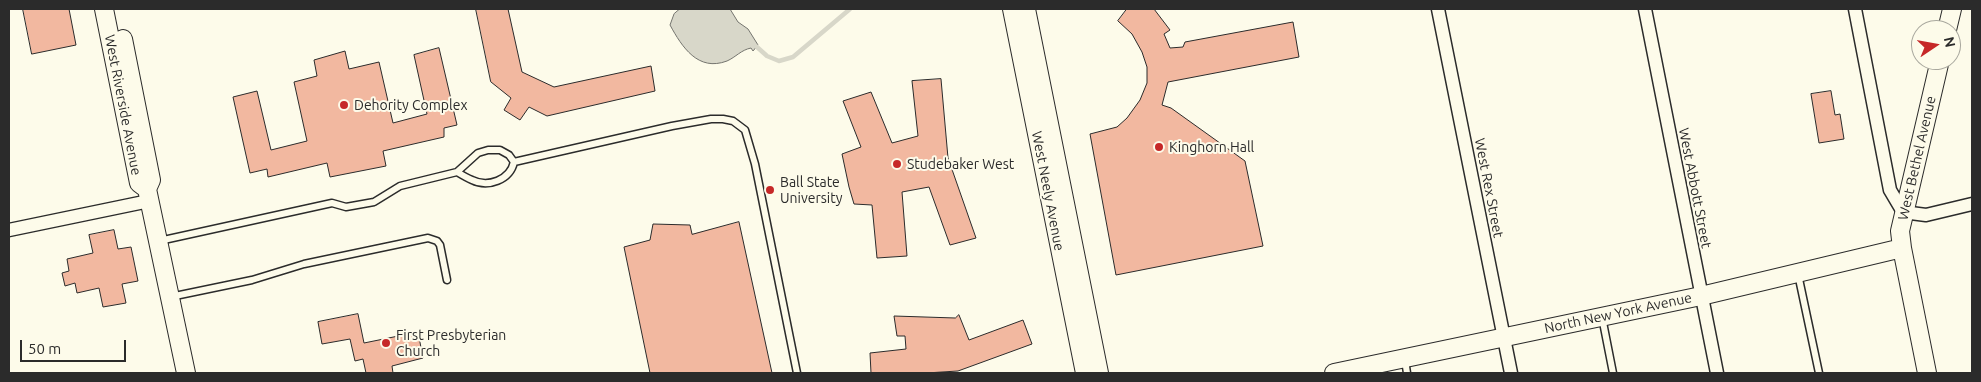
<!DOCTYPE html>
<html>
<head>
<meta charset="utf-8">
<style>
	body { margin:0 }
	#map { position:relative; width:1981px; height:382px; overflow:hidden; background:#fdfbea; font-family:Ubuntu,sans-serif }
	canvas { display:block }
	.frame { position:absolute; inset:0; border:10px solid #2b2b2b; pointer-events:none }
	.north { position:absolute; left:1911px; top:20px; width:50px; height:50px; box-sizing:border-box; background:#fdfbea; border:1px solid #a9a89e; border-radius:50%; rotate:78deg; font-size:14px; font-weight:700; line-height:20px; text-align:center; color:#2b2b2b }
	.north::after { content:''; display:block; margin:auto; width:18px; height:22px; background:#c62828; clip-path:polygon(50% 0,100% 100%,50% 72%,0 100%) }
	.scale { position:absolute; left:20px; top:340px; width:106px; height:22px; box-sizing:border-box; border:2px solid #2b2b2b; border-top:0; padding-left:6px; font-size:15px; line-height:18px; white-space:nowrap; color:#2b2b2b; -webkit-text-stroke:4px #fdfbea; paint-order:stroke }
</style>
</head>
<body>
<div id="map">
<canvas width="1981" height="382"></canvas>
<div class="frame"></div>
<div class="north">N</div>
<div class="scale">50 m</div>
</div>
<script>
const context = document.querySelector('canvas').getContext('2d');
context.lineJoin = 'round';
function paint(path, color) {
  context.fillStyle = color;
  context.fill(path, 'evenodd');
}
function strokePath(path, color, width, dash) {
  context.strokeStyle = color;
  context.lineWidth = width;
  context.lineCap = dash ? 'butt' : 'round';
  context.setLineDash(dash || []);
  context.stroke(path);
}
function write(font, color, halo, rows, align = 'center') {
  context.font = font + ' Ubuntu,sans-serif';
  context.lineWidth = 4;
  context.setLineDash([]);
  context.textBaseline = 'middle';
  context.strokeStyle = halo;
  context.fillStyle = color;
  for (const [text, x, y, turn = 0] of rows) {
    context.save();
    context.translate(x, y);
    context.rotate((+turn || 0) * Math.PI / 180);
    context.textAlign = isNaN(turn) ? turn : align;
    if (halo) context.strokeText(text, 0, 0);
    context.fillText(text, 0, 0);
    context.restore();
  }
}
const water = new Path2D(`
	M680 9H730L738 22 748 29 758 45 753 51 751 48C741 50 736 57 727 61 698 72 682 47 670 25L674 14Z`);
const stream = new Path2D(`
	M757 47 767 56 779 61 793 57 850 9`);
const building = new Path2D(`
	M23 9H69L76 45 32 54Z
	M476 9H508L522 72 554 87 651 66 655 91 547 116 529 107 520 120 504 110 511 98 491 82Z
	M1127 9H1154L1170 30 1164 34 1170 48 1183 47 1185 42 1293 22 1299 57 1168 82 1162 105 1171 108 1245 161 1263 246 1116 275 1090 134 1117 127 1127 118 1140 100 1147 83V67L1142 52 1132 34 1118 21Z
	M439 48 457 125 444 128V137L383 151 386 166 330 177 327 163 268 177 267 169 250 173 233 97 257 91 271 150 307 141 294 82 317 76 314 60 345 51 349 69 379 62 393 123 427 114 414 55Z
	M941 79 948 158 976 238 950 245 929 187 902 192 907 256 877 258 872 205 854 204 849 187 842 154 861 147 843 101 871 92 892 143 918 136 912 81Z
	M1831 91 1835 115 1840 114 1844 139 1819 143 1811 94Z
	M739 222 772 373H650L624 247 650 240 653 224 690 225 692 234Z
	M114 230 118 249 131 247 138 281 122 284 126 303 103 307 99 288 77 293 75 283 65 286 62 273 69 271 67 259 93 253 89 235Z
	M358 314 364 343 418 332 423 358 392 366 393 373H366L363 359 355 361 350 339 322 344 318 322Z
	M959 315 969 340 1023 320 1032 344 958 371 926 373H871L870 353 906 349 905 336H897L894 316 955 318Z`);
const lane = new Path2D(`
	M514 162 672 126 711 119H723L733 121 745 130 755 164 797 373
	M159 241 332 203 346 207 374 202 400 186 457 172 478 153 488 150H500L509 155 514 162C510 180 488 188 472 180 467 178 462 175 457 172
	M1798 274 1819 373
	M170 297 252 280 304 264 428 238 437 241 440 245 447 280
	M1602 317 1613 373
	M1405 360 1407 373`);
const street = new Path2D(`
	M1438 9 1511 373
	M1645 9 1717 373
	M1855 9 1890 190 1903 212 1926 215 1972 204
	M9 230 149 201`);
const secondary = new Path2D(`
	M104 9 139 183 147 189 186 373
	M1012 9 1085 373
	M1026 9 1099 373
	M1947 30 1952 9
	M123 39 151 180 147 189
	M1334 373 1701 296 1902 248
	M1927 373 1902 248 1900 231 1940 60`);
const markers = [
	[344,105,5,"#c62828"],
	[1159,147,5,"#c62828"],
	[897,164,5,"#c62828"],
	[770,190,5,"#c62828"],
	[386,343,5,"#c62828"]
];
const streetNames = [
	["West Riverside Avenue",123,105,79],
	["West Bethel Avenue",1917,158,-77],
	["West Rex Street",1489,188,79],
	["West Abbott Street",1695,188,79],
	["West Neely Avenue",1048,191,79],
	["North New York Avenue",1618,313,-12]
];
const poiNames = [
	["Dehority Complex",354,105],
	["Kinghorn Hall",1169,147],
	["Studebaker West",907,164],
	["Ball State",780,182],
	["University",780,198],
	["First Presbyterian",396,335],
	["Church",396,351]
];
paint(water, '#d8d7c9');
strokePath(water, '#74746e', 1);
strokePath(stream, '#d8d7c9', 4.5);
paint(building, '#f2b8a0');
strokePath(building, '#2b2b2b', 1);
strokePath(lane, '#2b2b2b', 9);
strokePath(street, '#2b2b2b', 15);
strokePath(secondary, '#2b2b2b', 20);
strokePath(lane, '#fdfbea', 6);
strokePath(street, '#fdfbea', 12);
strokePath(secondary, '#fdfbea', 18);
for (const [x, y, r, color] of markers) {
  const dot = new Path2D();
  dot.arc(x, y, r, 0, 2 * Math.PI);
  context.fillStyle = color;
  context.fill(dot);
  strokePath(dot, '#fdfbea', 2);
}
write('14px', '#2b2b2b', '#fdfbea', streetNames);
write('14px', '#2b2b2b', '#fdfbea', poiNames, 'left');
</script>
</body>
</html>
